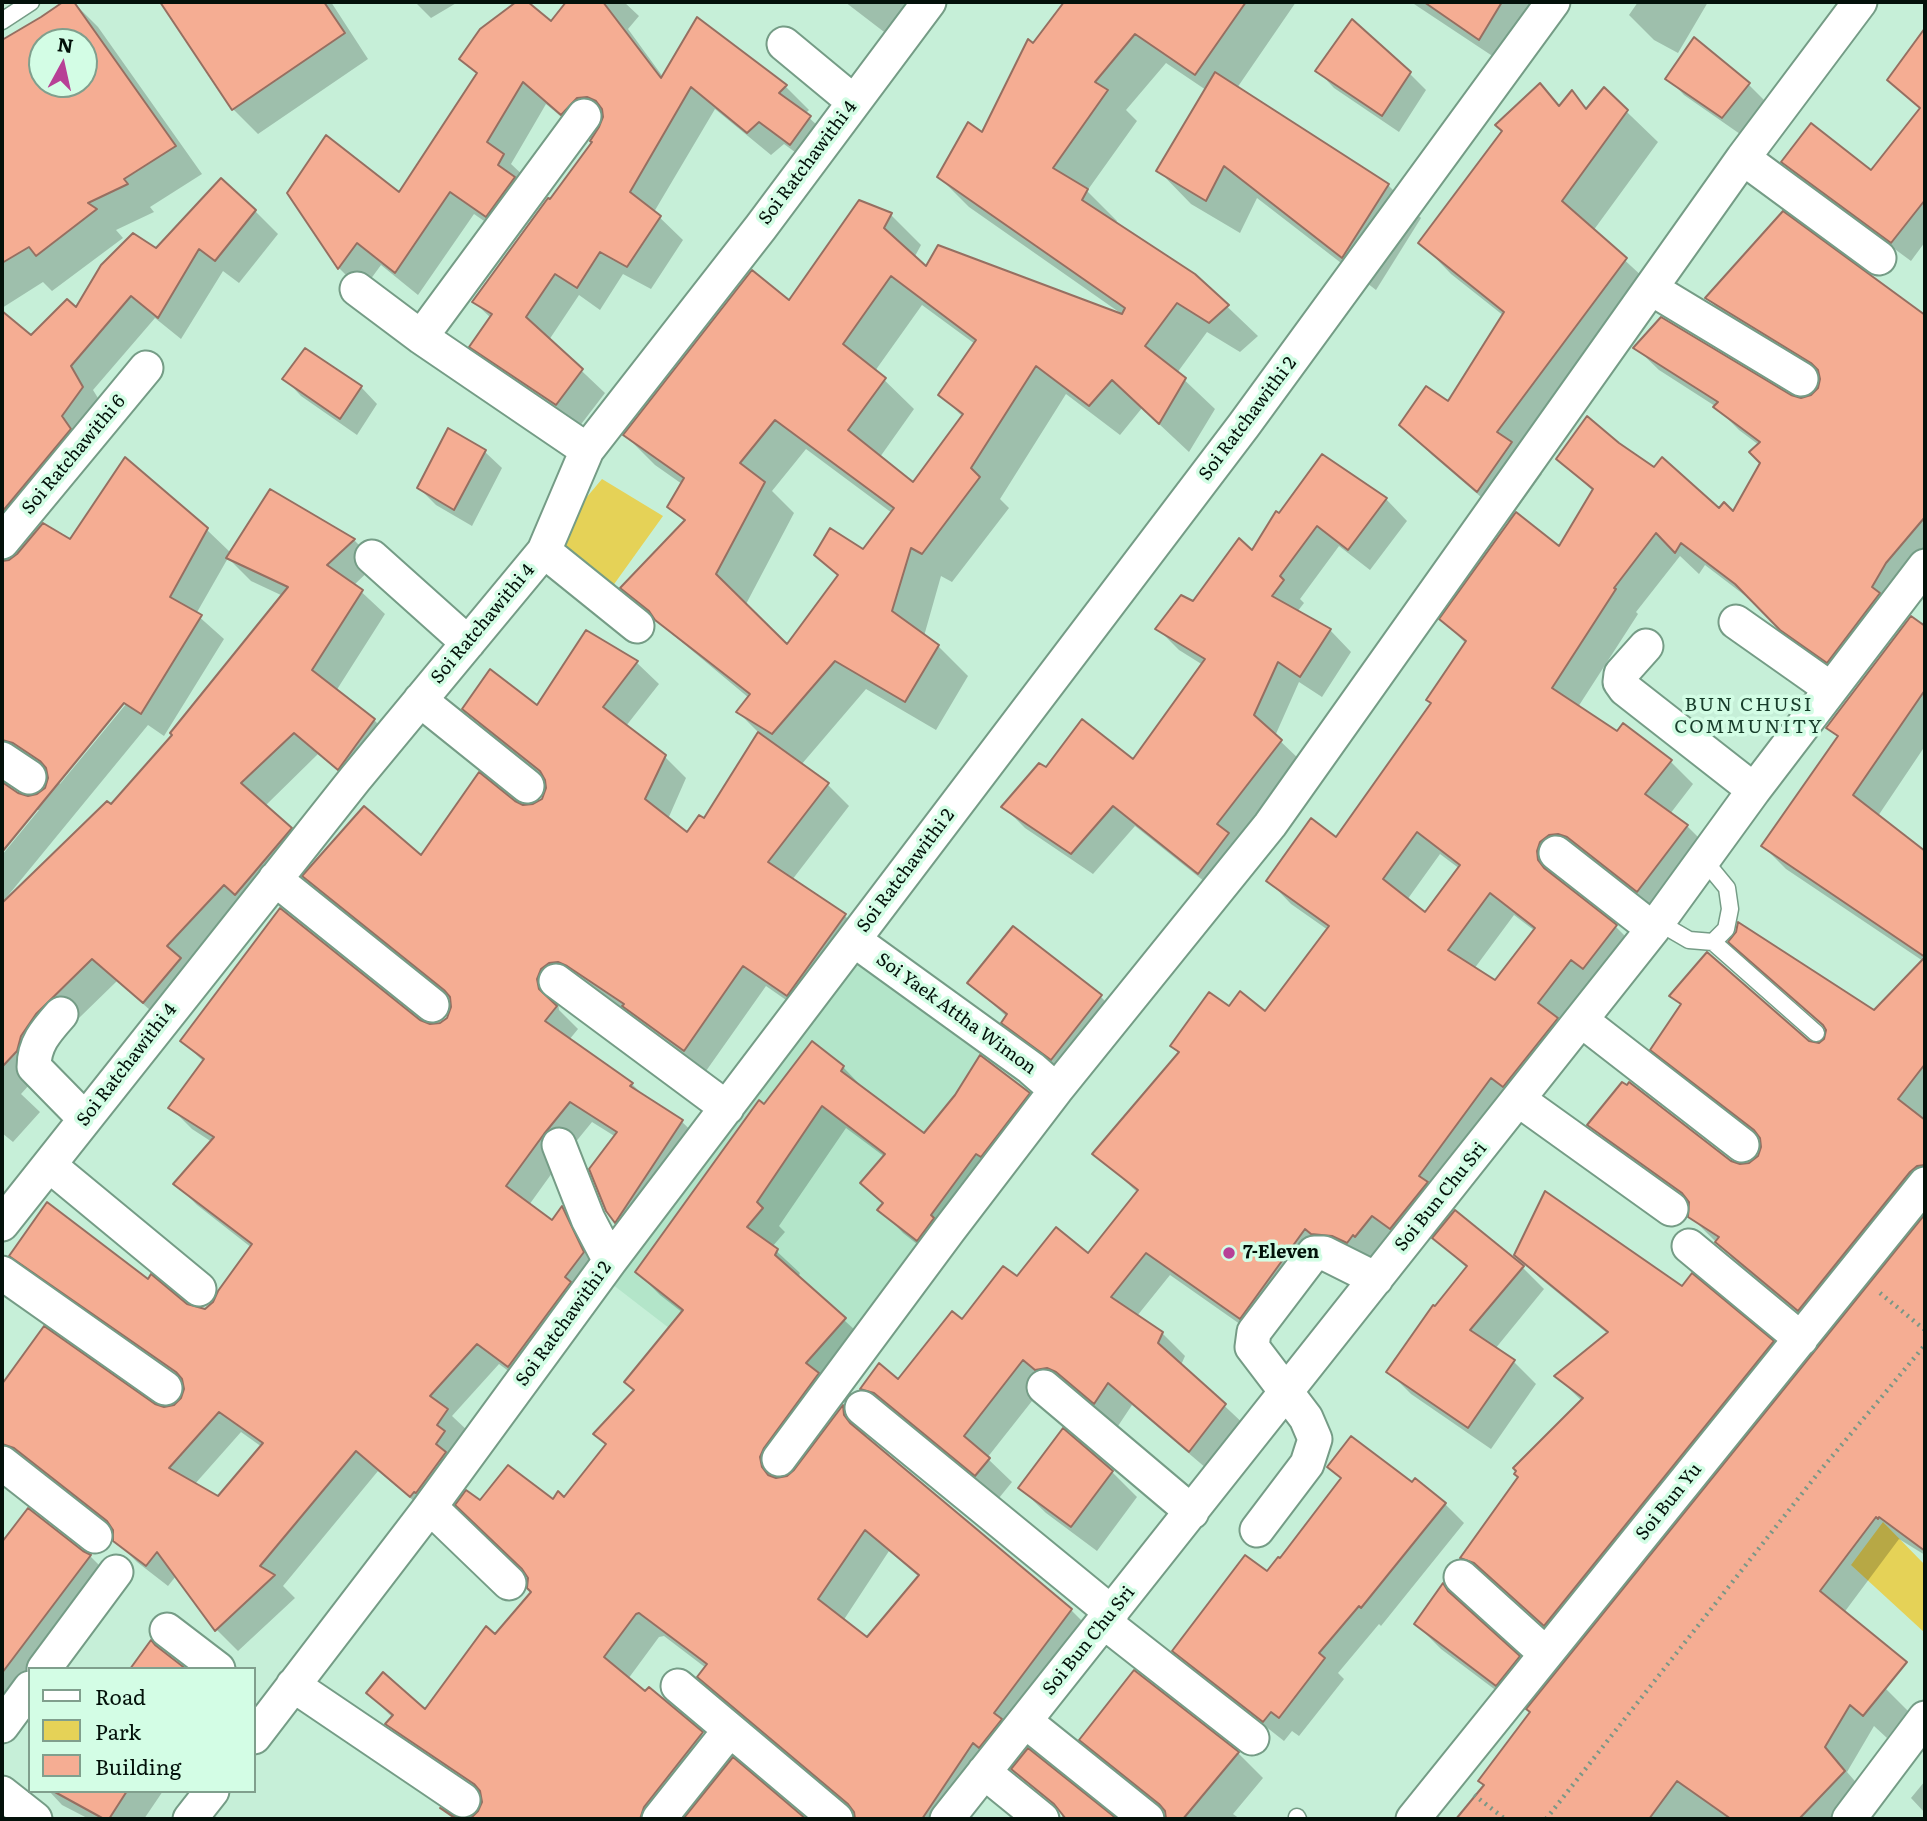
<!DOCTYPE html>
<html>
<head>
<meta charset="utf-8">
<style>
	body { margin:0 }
	#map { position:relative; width:1927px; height:1821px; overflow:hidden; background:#c6efd8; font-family:Literata,serif }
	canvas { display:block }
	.frame { position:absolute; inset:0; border:4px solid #03110a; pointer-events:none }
	.legend { position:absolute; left:28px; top:1667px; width:228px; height:126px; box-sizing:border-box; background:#d3fde5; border:2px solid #809f8d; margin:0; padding:9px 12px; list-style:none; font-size:21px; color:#03110a }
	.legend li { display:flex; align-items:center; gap:14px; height:35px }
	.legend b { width:35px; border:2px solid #809f8d }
	.north { position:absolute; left:28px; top:28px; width:70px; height:70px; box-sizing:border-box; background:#d3fde5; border:2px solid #809f8d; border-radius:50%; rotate:8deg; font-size:19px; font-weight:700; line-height:28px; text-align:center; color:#03110a }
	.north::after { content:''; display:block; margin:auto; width:24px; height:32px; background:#b74096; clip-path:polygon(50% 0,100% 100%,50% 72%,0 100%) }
</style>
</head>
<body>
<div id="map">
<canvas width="1927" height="1821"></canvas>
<div class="frame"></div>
<ul class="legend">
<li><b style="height:9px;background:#fff"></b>Road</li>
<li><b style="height:19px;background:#e5d257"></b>Park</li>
<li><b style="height:19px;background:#f5ad93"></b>Building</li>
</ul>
<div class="north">N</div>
</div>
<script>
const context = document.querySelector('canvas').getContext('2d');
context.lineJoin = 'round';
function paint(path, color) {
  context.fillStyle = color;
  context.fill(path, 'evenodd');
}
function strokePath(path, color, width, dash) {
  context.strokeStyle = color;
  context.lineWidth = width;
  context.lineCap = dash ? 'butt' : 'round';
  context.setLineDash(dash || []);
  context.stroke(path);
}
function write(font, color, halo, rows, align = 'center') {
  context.font = font + ' Literata,serif';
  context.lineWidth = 7;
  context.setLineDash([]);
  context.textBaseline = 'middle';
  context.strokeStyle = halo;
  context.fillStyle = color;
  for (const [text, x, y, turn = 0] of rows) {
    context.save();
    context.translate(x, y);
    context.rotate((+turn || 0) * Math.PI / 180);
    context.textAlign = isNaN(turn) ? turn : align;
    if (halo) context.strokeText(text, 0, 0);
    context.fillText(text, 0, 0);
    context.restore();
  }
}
const built = new Path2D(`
	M862 956 1041 1094 787 1419 608 1281Z`);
const green = new Path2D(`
	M602 479 663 516 607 594 556 558 581 504Z
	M1883 1522 1925 1565V1633L1851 1565Z`);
const shadow = new Path2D(`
	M66 2H73L98 27 202 174 150 207 154 212 116 230 123 238 52 291 43 282 2 308V42L42 19ZM42 42H84V84H42Z
	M162 2H331L368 59 258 134 233 109Z
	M415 2H458L431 18Z
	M519 2H525L551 23 568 2H624L639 16 628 29 663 77 697 20 786 87 809 110 805 114 833 140 814 166 784 144 771 155 715 109 654 212 683 240 651 289 623 274 600 310 579 295 549 340 605 393 579 427 495 370 472 346 491 318 474 302 594 142 604 120 599 121 585 137 546 104 511 164 527 179 510 239 474 214 418 295 381 265 362 291 339 268 289 193 399 195 478 75 461 59 486 26Z
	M845 2H902L915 14 892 38Z
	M1066 2H1168L1187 16 1196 2H1296L1237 88 1388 185 1421 218 1376 290 1257 198 1240 233 1191 204 1158 170 1206 90 1166 63 1126 110 1137 121 1087 191 1117 221 1115 224 1194 275 1258 336 1240 352 1207 332 1177 373 1215 409 1189 452 1142 408 1120 435 1066 394 1000 499 1009 508 952 582 941 576 924 636 938 646 968 676 936 730 866 689 801 765 828 785 849 806 792 880 845 916 866 937 809 1016 766 986 706 1071 591 987 558 1002 559 1010 578 1029 569 1040 632 1084 646 1098 681 1121 703 1142 637 1243 607 1210 616 1137 592 1122 565 1155 529 1205 552 1222 562 1208 583 1229 604 1274 530 1387 499 1364 452 1416 469 1432 433 1517 378 1471 283 1586 295 1598 238 1651 217 1630 176 1576 168 1586 137 1562 115 1540V1530L37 1469 27 1465 2 1488V1379L5 1382 153 1405 164 1409 173 1407 182 1401 186 1389 185 1383 32 1277 11 1255 149 1282 187 1306 205 1310 216 1302 252 1248 197 1205 176 1184 212 1142 192 1129 170 1107 204 1062 182 1041 419 1022 430 1026 440 1024 448 1019 453 1007 451 998 326 897 305 876 421 858 514 803 523 807 534 806 543 800 548 789 547 780 485 730 464 708 537 707 587 632 637 663 659 684 626 726 665 757 686 778 668 819 688 834 704 820 760 734 738 712 749 698 653 618 623 588 685 522 670 507 682 484 655 465 625 435 789 303 860 202 891 215 921 245 914 258 926 269 1126 317 969 207 939 177 983 134 1034 45ZM922 305 975 344 940 394 963 417 914 484 880 457 914 409 875 371ZM806 449 892 513 864 551 816 555 839 577 787 647 745 606 794 513 772 491ZM241 1432 262 1447 218 1499 194 1485Z
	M1411 2H1562L1509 67Z
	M1638 2H1708L1678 53 1654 40 1629 15Z
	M1914 46 1925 54V242L1911 261 1802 181 1783 162 1871 172 1921 109 1890 80Z
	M1318 71 1410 74 1426 90 1399 132 1334 88Z
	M1668 78 1748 84 1765 101 1740 134 1684 95Z
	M1540 85 1561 107 1572 93 1588 109 1604 90 1658 142 1593 231 1657 290 1528 461 1542 474 1514 513 1560 548 1594 492 1558 459 1618 444 1719 511 1734 514 1762 463 1759 445 1739 430 1715 406 1659 370 1636 348 1790 397 1801 400 1812 397 1819 389 1820 376 1730 321 1707 298 1873 278 1925 317V567L1851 684 1805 652 1760 607 1705 565 1699 574 1680 556 1636 612 1638 614 1578 707 1618 734 1670 761 1693 784 1670 814 1687 826 1710 849 1660 913 1592 860 1582 856 1559 875 1560 883 1616 927 1639 950 1370 1265 1329 1251 1264 1341 1170 1275 1137 1316 1162 1333 1185 1356 1181 1365 1248 1428 1213 1474 1132 1405 1118 1426 1081 1395 1047 1382 987 1458 1012 1482 999 1498 899 1416 885 1412 862 1389 898 1382 963 1321 1017 1279 1089 1255 1138 1193 1095 1153 1180 1054 1172 1046 1229 1009 1266 1013 1328 930 1291 904 1268 880 1337 839 1432 704 1466 644 1442 619 1510 522 1432 455 1401 424 1448 403 1504 316 1451 274 1421 243ZM1440 854 1460 869 1425 914 1407 900ZM1514 915 1535 931 1495 983 1474 969Z
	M255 211 278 234 239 283 223 271 181 339 155 318 93 390 106 411 2 558V313L32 337 77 309 156 250Z
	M285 379 361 387 377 404 357 435 301 396Z
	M485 452 502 468 472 526 436 505 419 488Z
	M1323 457 1386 499 1407 521 1370 570 1339 546 1300 599 1304 603 1297 612 1330 630 1351 652 1322 697 1299 682 1275 736 1302 762 1220 894 1135 826 1093 874 1025 828 1004 807 1046 770 1134 761 1203 665 1179 650 1157 628 1194 603 1252 553Z
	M125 459 207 530 231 553 270 491 354 540 377 563 354 585 385 614 336 691 374 720 397 743 362 791 318 754 265 806 314 852 167 1025 117 981 79 1018 70 1024 39 1074 21 1094 40 1112 13 1142 2 1133V855L39 810H34L2 850V562L71 541ZM228 558 251 581 283 596 174 735 111 807 8 900 6 898 148 725 164 736 224 639 196 614ZM128 695 131 698 60 784 58 781ZM38 766 49 773 46 789 38 796 28 798 18 795 6 787 5 781Z
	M1925 620V746L1878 816 1925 853V1117L1922 1120 1925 1122V1200L1822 1333 1740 1265 1713 1239 1690 1216V1204L1613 1148 1590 1125 1740 1166 1749 1165 1759 1157 1763 1147 1762 1139 1676 1072 1653 1049 1682 1006 1671 996 1819 1045 1826 1040 1828 1030 1754 964 1874 1012 1923 961 1786 869 1763 846 1839 738 1828 727Z
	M1013 928 1101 997 1126 1022 1077 1084 1029 1048 1004 1023 1007 1017 970 983Z
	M813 1044 843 1067 866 1091 924 1135 1029 1094 1052 1117 941 1263 903 1233 880 1209 884 1204 862 1183 885 1157 846 1128 779 1226 785 1232 772 1247 800 1273 798 1278 868 1342 784 1479 796 1472 843 1408 866 1430 867 1439 1071 1610 1094 1633 959 1819H856V1812L722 1700 699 1677 706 1668 664 1636 659 1637 628 1679 646 1694 649 1690 702 1734 725 1757 676 1819H495L482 1807 483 1796 410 1747 387 1724 393 1718 368 1693 425 1711 533 1592 529 1578 480 1503 564 1499 607 1446 595 1434 636 1391 683 1313 660 1295 637 1272ZM889 1551 919 1577 867 1640 843 1621Z
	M1925 1217V1555L1899 1539 1843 1614 1885 1688 1908 1711 1887 1738 1874 1726 1847 1772 1867 1795 1844 1819H1459L1485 1786 1532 1712 1529 1709Z
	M1434 1238 1522 1267 1544 1289 1495 1349 1514 1362 1536 1384 1491 1449 1411 1394 1389 1372 1468 1269Z
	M1516 1255 1682 1289 1772 1342 1796 1367 1569 1649 1500 1586 1487 1582 1463 1558 1582 1401 1556 1376 1608 1334 1541 1279Z
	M1330 1467 1413 1484 1445 1504 1464 1523 1381 1626 1379 1624 1338 1673 1344 1679 1299 1736 1292 1731 1284 1741 1194 1670 1174 1651 1280 1561 1342 1479Z
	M1112 1472 1137 1497 1097 1551 1046 1513 1020 1488Z
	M28 1510 82 1553 90 1556 111 1577 2 1722V1545Z
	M1443 1586 1544 1683 1522 1710 1441 1649 1416 1624Z
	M1082 1740 1238 1753 1263 1778 1233 1814 1240 1819H1174L1107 1765Z
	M1028 1750 1114 1819H1062V1812L1013 1769Z
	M1925 1781V1813L1911 1798Z
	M49 1791H163L144 1819H89L62 1805Z`);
const building = new Path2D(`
	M63 2H74L176 146 124 179 128 184 88 203 97 209 36 256 29 247 2 263V40L41 17ZM42 42H84V84H42Z
	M160 2H324L345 33 232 110Z
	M516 2H528L551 21 566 2H603L661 78 697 17 787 85 779 93 811 116 790 145 759 122 747 133 691 87 630 192 661 216 627 267 600 252 577 288 555 274 526 317 583 369 556 405 469 347 492 314 472 302 548 198 550 199 592 142 590 141 599 127 603 117 602 109 596 101 587 97 577 98 561 115 523 82 487 142 504 154 498 165 515 177 486 217 450 192 395 273 357 243 338 269 287 193 326 135 399 192 477 73 459 59 480 29Z
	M1064 2H1246L1195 75 1135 34 1095 82 1108 90 1053 168 1088 189 1082 200 1195 274 1229 305 1209 323 1177 303 1145 346 1186 378 1159 424 1112 380 1089 406 1036 366 971 468 980 477 922 554 911 548 892 611 939 645 905 702 835 661 772 734 736 712 750 694 655 620 649 611 620 588 685 520 667 507 684 478 623 435 752 270 789 300 859 200 892 213 884 228 926 266 938 245 1122 314 1125 308 937 177 968 122 982 132 1028 39 1033 43ZM891 276 976 340 938 395 963 414 913 482 848 430 886 378 843 344ZM775 420 894 508 863 549 830 528 814 555 838 575 787 644 716 574 765 482 740 463Z
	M1424 2H1502L1479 40Z
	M1352 19 1411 72 1382 116 1315 71Z
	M1925 28V200L1891 243 1781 162 1811 123 1871 170 1920 108 1887 80Z
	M1694 37 1750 83 1722 118 1665 79Z
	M1215 72 1389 184 1342 258 1224 166 1206 201 1156 171Z
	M1540 83 1559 106 1572 90 1586 109 1604 87 1628 110 1562 201 1627 258 1497 432 1512 442 1477 492 1399 425 1426 386 1448 401 1504 312 1418 243 1502 131 1495 125Z
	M221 178 256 210 215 261 199 249 158 318 131 296 71 366 83 387 62 416 71 429 2 512V311L31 335 67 299 76 307 101 265 133 233 156 248Z
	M1783 211 1925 315V517L1886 563 1872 587 1880 593 1827 663 1780 630 1735 584 1681 543 1675 553 1656 533 1614 588 1616 589 1552 688 1617 731 1623 723 1672 760 1645 794 1688 825 1637 892 1567 837 1558 834 1549 835 1540 842 1537 851 1538 860 1544 868 1617 925 1583 969 1571 960 1538 1003 1558 1018 1503 1087 1491 1078 1419 1176 1428 1182 1390 1229 1372 1216 1355 1237 1353 1235 1347 1243 1332 1236 1311 1234 1305 1229 1240 1319 1146 1253 1111 1297 1163 1332 1158 1343 1226 1404 1189 1452 1108 1383 1094 1404 1056 1372 1047 1368 1035 1370 1023 1360 964 1436 990 1458 975 1476 874 1393 860 1389 879 1363 898 1379 952 1311 962 1319 1003 1266 1017 1276 1056 1227 1088 1253 1138 1190 1092 1154 1179 1052 1170 1046 1209 992 1229 1006 1240 991 1265 1011 1329 926 1266 881 1311 818 1336 837 1431 703 1426 700 1466 641 1439 619 1516 512 1559 546 1593 489 1556 459 1587 416 1619 443 1654 467 1662 457 1719 508 1724 502 1733 511 1760 463 1749 452 1760 442 1713 407 1718 402 1633 348 1661 317 1791 395 1801 398 1811 395 1818 388 1820 379 1818 370 1811 363 1705 298ZM1417 832 1460 865 1425 912 1383 879ZM1490 893 1535 928 1495 980 1448 950Z
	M305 348 362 386 340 419 282 379Z
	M448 428 486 450 454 510 417 488Z
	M1322 454 1387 498 1348 550 1317 526 1280 576 1284 580 1272 596 1331 629 1300 677 1278 662 1254 715 1282 740 1217 824 1229 833 1198 874 1113 806 1071 854 1001 807 1039 763 1046 767 1082 719 1133 759 1205 659 1155 629 1181 595 1193 601 1239 538 1252 550 1276 511 1279 513Z
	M125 457 208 528 170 597 202 615 141 714 124 703 2 852V782L18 793 28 796 37 794 45 788 48 778 46 768 40 761 13 743 2 740V561L9 560 17 554 43 523 70 539Z
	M270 489 355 539 327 565 363 590 312 670 375 719 338 770 294 733 241 783 292 828 235 895 224 885 167 946 181 958 143 1003 92 959 36 1014 21 1036 17 1051 2 1067V903L107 801 111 804 172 735 170 733 288 587 226 558Z
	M1911 616 1925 626V690L1853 795 1925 851V1064L1898 1099 1925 1120V1165L1917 1166 1910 1172 1798 1311 1715 1242 1719 1237 1688 1217 1689 1202 1682 1193 1587 1125 1622 1082 1627 1085 1629 1082 1731 1161 1740 1164 1749 1163 1758 1156 1761 1147 1760 1138 1754 1130 1650 1050 1681 1004 1669 996 1707 952 1809 1041 1819 1043 1824 1039 1826 1030 1823 1025 1728 942 1736 932 1738 922 1874 1010 1925 957 1761 846 1838 736 1826 728Z
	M586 630 638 661 603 707 666 755 645 799 687 832 699 815 704 818 758 732 829 783 768 862 846 914 787 996 743 966 684 1051 622 1006 624 1004 567 966 558 962 549 963 541 969 537 979 539 989 557 1006 545 1021 633 1083 630 1086 683 1120 615 1223 606 1211 589 1169 617 1132 570 1102 544 1134 506 1186 552 1220 562 1206 584 1252 565 1277 571 1282 508 1367 477 1344 430 1396 448 1409 437 1425 445 1431 436 1444 446 1452 416 1493 414 1492 410 1497 356 1451 260 1566 275 1575 215 1631 157 1552 146 1566 113 1541V1530L107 1521 14 1448 2 1444V1384L44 1326 155 1404 164 1407 174 1405 181 1398 184 1389 182 1379 176 1372 9 1256 47 1202 148 1279 151 1274 187 1304 205 1309 213 1302 218 1291 252 1244 173 1184 214 1137 168 1108 204 1059 180 1041 280 908 420 1020 430 1024 440 1023 447 1018 451 1007 450 997 444 990 302 876 364 806 421 855 479 772 515 801 523 805 533 804 542 799 546 788 545 780 540 771 462 709 490 669 537 705ZM219 1412 263 1443 218 1496 169 1468Z
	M1013 926 1102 995 1051 1060 1001 1023 1007 1014 967 983Z
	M812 1041 844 1066 841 1071 924 1133 955 1095 980 1055 1030 1093 981 1157 976 1154 931 1215 934 1218 917 1241 877 1210 883 1203 860 1183 885 1154 822 1106 757 1202 763 1208 747 1227 778 1249 775 1255 846 1318 806 1363 819 1373 764 1448 760 1457 762 1467 768 1475 776 1478 787 1476 794 1470 843 1405 844 1415 850 1423 1072 1609 994 1713 1002 1719 979 1748 973 1743 922 1819H855L854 1812 848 1804 697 1677 707 1664 639 1613 636 1614 604 1657 645 1691 649 1687 703 1732 644 1807 640 1819H456L440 1808 461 1819 471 1818 478 1811 482 1802 480 1791 474 1784 385 1724 393 1715 366 1693 383 1672 425 1709 486 1626 495 1634 531 1592 527 1588 528 1578 522 1569 455 1505 466 1490 480 1500 508 1465 553 1499 558 1491 564 1497 606 1444 593 1434 634 1390 624 1382 683 1310 635 1272 759 1100 764 1104ZM865 1530 919 1575 867 1637 818 1599Z
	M1545 1191 1682 1286 1692 1273 1774 1341 1544 1626 1474 1563 1460 1558 1518 1477 1514 1474 1516 1471 1513 1468 1583 1398 1554 1376 1608 1332 1514 1255Z
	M1455 1210 1524 1266 1470 1330 1515 1360 1468 1428 1386 1372 1433 1305 1435 1306 1467 1266 1432 1238Z
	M1925 1214V1551L1879 1517 1878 1519 1876 1517 1820 1591 1907 1662 1863 1716 1850 1705 1825 1747 1845 1771 1799 1819H1731L1677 1781 1649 1819H1456L1484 1785 1478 1781 1530 1712 1526 1709Z
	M1063 1428 1113 1471 1071 1527 1018 1488Z
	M1351 1436 1412 1482 1415 1478 1446 1503 1361 1608 1359 1606 1319 1653 1325 1658 1279 1718 1271 1712 1263 1722 1172 1651 1245 1555 1267 1571 1278 1557 1280 1558 1341 1478 1327 1467Z
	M28 1508 83 1551 91 1555 2 1673V1542Z
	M1443 1583 1448 1591 1520 1656 1496 1686 1414 1624Z
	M151 1640 155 1645 186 1669H130Z
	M1134 1670 1239 1752 1183 1819H1166L1165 1811 1159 1804 1079 1740Z
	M1028 1748 1117 1819H1066L1054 1804 1011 1769Z
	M733 1757 806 1819H683Z
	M53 1791H127L109 1819H104Z`);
const path = new Path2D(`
	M1880 1293 1925 1330
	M1474 1795 1505 1819
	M1546 1819 1819 1472 1925 1345`);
const lane = new Path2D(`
	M2 21 31 2
	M1658 922 1689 940 1713 942 1726 929 1730 909 1727 888 1704 860
	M1713 942 1816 1033
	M1297 1817 1298 1819`);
const street = new Path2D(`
	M784 44 854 102
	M1743 158 1879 258
	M357 289 421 337 587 450
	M1652 289 1801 379
	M421 337 584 116
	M2 542 146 368
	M544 551 637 626
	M372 557 468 643
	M1736 622 1831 689
	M1646 646 1621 674 1620 682 1625 689 1754 790
	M420 700 527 786
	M2 759 29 777
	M1556 853 1653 929
	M275 879 432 1005
	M854 940 1031 1068 1056 1090
	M556 981 727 1108
	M61 1014C46 1031 34 1044 34 1067L85 1119
	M1581 1020 1742 1145
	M1519 1100 1671 1209
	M559 1145 588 1219 610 1261
	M49 1165 199 1289
	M2 1224 355 779 544 551 587 450 761 227 929 2
	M1689 1246 1801 1339
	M2 1273 165 1388
	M1044 1387 1192 1512
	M862 1408 1112 1613
	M779 1459 949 1230 1056 1090 1270 825 1743 158 1860 2
	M2 1463 95 1536
	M430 1507 509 1583
	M1257 1530 1307 1464 1315 1439 1306 1418 1252 1347 1254 1332 1314 1253H1324L1376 1279
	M1461 1577 1546 1654
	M1104 1622 1252 1738
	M167 1630 218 1669
	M44 1669 116 1572
	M293 1685 463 1800
	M678 1686 836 1819
	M1025 1721 1147 1819
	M2 1726 30 1688
	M254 1737 427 1511 610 1261 1244 425 1553 2
	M984 1772 1042 1819
	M2 1793 35 1819
	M190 1819 212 1791
	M659 1819 729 1731
	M947 1819 1653 929 1754 790 1925 566
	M1413 1819 1925 1184
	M1849 1819 1925 1718`);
const markers = [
	[1229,1253,7,"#b74096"]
];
const streetNames = [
	["Soi Ratchawithi 4",808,163,-53],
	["Soi Ratchawithi 2",1248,419,-53],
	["Soi Ratchawithi 6",74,455,-50],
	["Soi Ratchawithi 4",483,624,-50],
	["Soi Ratchawithi 2",906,871,-53],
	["Soi Yaek Attha Wimon",956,1014,36],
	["Soi Ratchawithi 4",127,1065,-52],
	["Soi Bun Chu Sri",1441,1197,-51],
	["Soi Ratchawithi 2",564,1324,-54],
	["Soi Bun Yu",1669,1502,-51],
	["Soi Bun Chu Sri",1089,1641,-51]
];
const poiNames = [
	["7-Eleven",1243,1253]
];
const neighbourhoodNames = [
	["BUN CHUSI",1749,705],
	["COMMUNITY",1749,727]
];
paint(built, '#b3e5c9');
paint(green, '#e5d257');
paint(shadow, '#0003');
paint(building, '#f5ad93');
strokePath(building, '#966f61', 2);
strokePath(lane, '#759c86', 19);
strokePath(street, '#759c86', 37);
strokePath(path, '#799786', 4.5, [2, 5]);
strokePath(lane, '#fff', 16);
strokePath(street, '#fff', 33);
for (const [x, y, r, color] of markers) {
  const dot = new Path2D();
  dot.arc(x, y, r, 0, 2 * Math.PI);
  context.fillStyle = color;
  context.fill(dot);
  strokePath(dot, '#d3fde5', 2.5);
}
write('18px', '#03110a', '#d3fde5', streetNames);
write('bold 18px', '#03110a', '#d3fde5', poiNames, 'left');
context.letterSpacing = '2px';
write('19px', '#183d2b', '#d3fde5', neighbourhoodNames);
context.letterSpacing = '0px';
</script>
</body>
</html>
